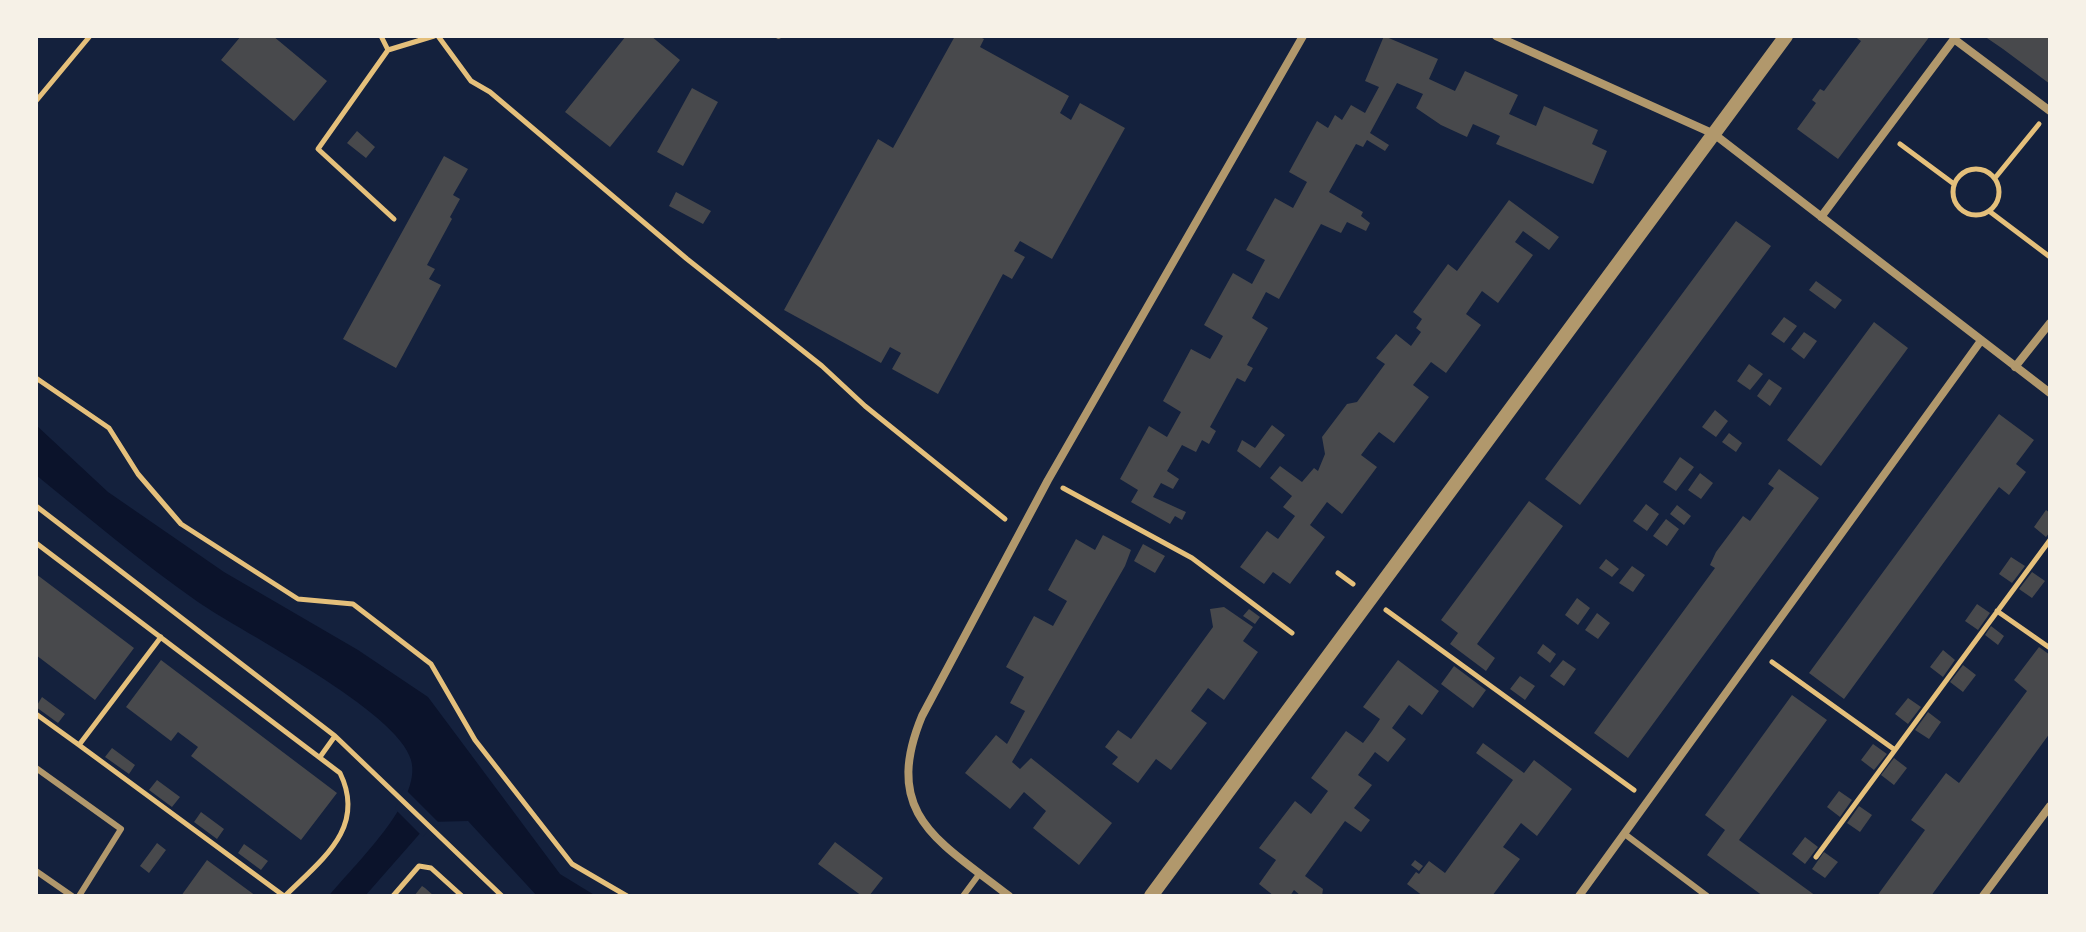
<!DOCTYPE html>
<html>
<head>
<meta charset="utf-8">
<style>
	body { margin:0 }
	#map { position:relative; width:2086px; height:932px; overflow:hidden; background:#14213d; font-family:"DejaVu Sans",sans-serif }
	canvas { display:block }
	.frame { position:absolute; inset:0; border:38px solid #f6f1e7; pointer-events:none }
</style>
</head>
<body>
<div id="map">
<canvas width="2086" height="932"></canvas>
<div class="frame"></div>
</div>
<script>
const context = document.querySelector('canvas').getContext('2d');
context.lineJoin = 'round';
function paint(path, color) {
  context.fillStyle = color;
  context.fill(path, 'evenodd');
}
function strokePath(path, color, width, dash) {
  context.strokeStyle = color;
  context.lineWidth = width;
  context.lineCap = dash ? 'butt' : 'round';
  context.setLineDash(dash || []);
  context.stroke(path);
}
const water = new Path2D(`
	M36 425 108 492 224 572 358 650 428 697 560 874 596 896H537L468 821 430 822 365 896H329C353 866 423 801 411 760 398 711 243 633 198 602 142 563 89 518 36 475Z`);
const pier = new Path2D(`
	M404 788 441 825 432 826 423 837 395 809Z`);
const building = new Path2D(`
	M241 36H273L327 81 294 121 221 60Z
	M626 36H651L680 60 610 147 565 112Z
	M955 36H978L984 39 980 47 1069 96 1060 113 1071 120 1080 103 1125 128 1052 259 1020 241 1014 251 1025 257 1012 279 1003 274 938 394 892 369 901 353 890 347 881 363 784 310 878 139 893 148Z
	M1384 36 1438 59 1429 79 1455 91 1465 71 1518 95 1509 114 1536 126 1544 106 1598 130 1592 144 1607 151 1593 184 1496 144 1500 136 1473 124 1467 137 1441 125 1416 108 1423 94 1397 83 1370 133 1389 145 1385 151 1367 140 1363 147 1356 144 1329 192 1363 212 1361 216 1370 223 1366 231 1347 222 1341 233 1321 224 1279 299 1266 292 1252 318 1268 328 1247 365 1253 368 1245 382 1237 378 1210 427 1216 431 1209 444 1202 440 1196 452 1182 445 1167 471 1179 479 1173 489 1161 483 1153 497 1186 512 1182 520 1175 516 1170 524 1131 502 1138 490 1120 479 1149 426 1167 437 1181 412 1163 401 1191 349 1210 359 1217 347 1223 336 1204 325 1233 273 1252 284 1265 260 1246 250 1275 198 1293 208 1307 182 1289 172 1317 121 1328 128 1335 115 1342 120 1351 105 1365 113 1379 87 1365 81Z
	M1854 36H1930L1838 159 1797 129 1816 103 1812 100 1820 89 1824 91 1861 41Z
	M1984 36H2050V84L2003 49Z
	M692 88 718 102 683 166 657 152Z
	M357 131 375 147 366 158 347 143Z
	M444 156 468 169 453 195 460 199 450 217 452 219 427 265 435 269 429 279 441 285 396 368 343 339Z
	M676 192 711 211 703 224 669 206Z
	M1509 200 1559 237 1549 250 1523 231 1515 242 1533 255 1498 303 1482 291 1466 314 1481 325 1446 373 1431 362 1413 385 1429 397 1394 443 1379 432 1370 443 1361 455 1377 467 1342 514 1327 502 1310 525 1325 537 1290 584 1273 572 1264 584 1240 567 1267 531 1278 539 1295 516 1283 507 1292 496 1270 478 1280 466 1302 482 1314 468 1318 471 1325 454 1322 437 1347 404 1357 402 1385 364 1376 358 1396 334 1411 346 1421 332 1416 328 1422 319 1413 312 1448 264 1457 271Z
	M1736 221 1771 246 1580 505 1545 479Z
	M1816 281 1842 300 1835 309 1809 290Z
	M1784 317 1797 326 1784 343 1771 334Z
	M1874 322 1908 348 1821 466 1787 440Z
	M1804 332 1817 341 1804 359 1791 349Z
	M1749 364 1763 374 1750 390 1737 381Z
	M1769 379 1782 388 1770 406 1757 396Z
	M1715 410 1728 421 1716 437 1702 427Z
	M1999 414 2034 440 2016 464 2026 472 2009 495 1999 487 1844 699 1809 673Z
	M1272 425 1285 435 1260 468 1237 451 1242 440 1255 448Z
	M1729 433 1742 443 1736 452 1722 442Z
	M1680 457 1694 467 1676 491 1663 482Z
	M1779 469 1819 498 1628 758 1594 733 1715 568 1710 565 1716 552 1743 516 1750 521 1774 488 1768 484Z
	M1700 473 1713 483 1701 499 1688 490Z
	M1529 501 1563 526 1477 644 1495 658 1486 671 1450 644 1458 633 1441 620Z
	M1646 504 1659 514 1647 531 1633 521Z
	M1677 505 1691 516 1684 525 1670 514Z
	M2046 510 2050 513V532L2046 537 2034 527Z
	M1666 519 1679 529 1667 546 1653 536Z
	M1103 535 1131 550 1125 566 1012 762 1020 769 1031 758 1112 823 1079 865 1033 828 1046 811 1024 792 1010 809 965 773 996 735 1007 744 1025 711 1010 703 1024 677 1006 667 1034 616 1053 626 1067 601 1048 590 1076 539 1095 550Z
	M1143 544 1165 556 1155 573 1134 561Z
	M2011 557 2025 566 2012 583 1999 574Z
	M1606 559 1619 569 1612 577 1599 568Z
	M1632 566 1645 575 1633 592 1619 583Z
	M2032 572 2045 581 2032 598 2019 589Z
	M36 574 134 648 95 700 36 655Z
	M1577 598 1590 608 1578 625 1565 615Z
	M1977 604 1990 613 1978 630 1965 621Z
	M1224 607 1253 627 1243 641 1258 652 1224 700 1208 688 1191 711 1207 723 1171 770 1156 759 1138 783 1112 764 1118 757 1105 747 1118 730 1131 739 1213 627 1210 609Z
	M1249 609 1260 617 1255 624 1243 616Z
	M1597 613 1610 623 1598 639 1585 630Z
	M1991 626 2004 636 1998 645 1985 635Z
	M1543 644 1556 654 1550 663 1537 653Z
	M2039 647 2050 655V733L1931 896H1877L1925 830 1911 820 1946 773 1959 783 2027 691 2014 680Z
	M1943 650 1955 660 1943 677 1930 667Z
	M161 660 337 793 301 840 191 756 198 747 178 732 171 741 126 707Z
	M1398 660 1439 691 1422 715 1409 705 1392 728 1406 739 1388 762 1375 752 1358 775 1372 785 1354 808 1370 820 1361 832 1345 821 1305 876 1323 889 1322 896H1301L1294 890 1290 896H1274L1259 884 1276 860 1259 848 1295 801 1311 814 1328 791 1311 778 1346 731 1363 743 1372 731 1380 719 1363 707Z
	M1563 660 1576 669 1564 686 1550 676Z
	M1963 665 1976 675 1963 692 1950 682Z
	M1454 666 1486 690 1473 708 1441 684Z
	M1520 676 1535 686 1525 700 1510 689Z
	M1792 695 1827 720 1739 840 1816 896H1763L1707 855 1725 830 1705 815Z
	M42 697 65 714 58 723 36 707Z
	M1908 698 1921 707 1908 724 1895 714Z
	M1928 712 1941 722 1929 739 1915 730Z
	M1483 743 1524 773 1534 760 1572 789 1537 836 1521 823 1503 847 1520 859 1492 896H1423L1407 884 1416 872 1419 874 1429 861 1445 873 1513 780 1476 753Z
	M1873 744 1887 754 1874 770 1861 760Z
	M112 748 135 765 129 774 105 757Z
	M1894 758 1907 768 1894 785 1881 775Z
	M157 780 180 797 172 807 149 790Z
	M1839 791 1852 800 1840 817 1827 807Z
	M1859 806 1872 815 1860 832 1847 823Z
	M201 812 224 829 217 839 194 822Z
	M1805 837 1818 847 1805 864 1792 854Z
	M835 842 883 878 869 896H862L818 864Z
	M157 843 166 850 149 873 140 866Z
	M244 844 268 861 261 870 238 853Z
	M1824 852 1838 862 1825 878 1812 869Z
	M207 860 256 896H181Z
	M1415 860 1423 866 1419 871 1411 865Z
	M422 886 425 888 434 896H414Z`);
const path = new Path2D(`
	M381 36 388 50 318 149 394 219
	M438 36 471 81 490 92 687 259 822 366 865 406 1005 519
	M778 36H779
	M388 50 434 36
	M36 101 90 36
	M1900 144 1954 184
	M1953 192a23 23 0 1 1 46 0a23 23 0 1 1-46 0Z
	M1995 178 2039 124
	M1989 211 2050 257
	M36 378 109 428 138 474 181 524 298 599 353 604 431 664 475 740 572 864 627 896
	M1063 488 1192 558 1292 633
	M36 506 335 736 502 896
	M36 543 340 773C367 828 321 860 285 896
	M1338 573 1353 584
	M1386 610 1634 790
	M1997 611 2050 648
	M1772 662 1895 750
	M36 714 79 745 161 637
	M79 745 284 896
	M320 757 335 736
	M1816 857 2050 540
	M393 896 419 866 431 868 462 896`);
const service = new Path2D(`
	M36 768 121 829 79 896
	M1626 835 1707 896
	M36 871 72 896
	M963 896 980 873`);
const minor = new Path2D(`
	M1496 36 1714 134 2050 393
	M1821 217 1954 39 2050 111
	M2015 367 2050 323
	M1009 896C939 841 881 815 922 716L1048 480 1303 36
	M1579 896 1980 342
	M1983 896 2050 806`);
const tertiary = new Path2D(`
	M1151 896 1786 36`);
paint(water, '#0b132b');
paint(pier, '#14213d');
paint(building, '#48494c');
strokePath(path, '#e5c07b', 5);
strokePath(service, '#b1986c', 6);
strokePath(minor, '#b1986c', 8);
strokePath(tertiary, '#b1986c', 14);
</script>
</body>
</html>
